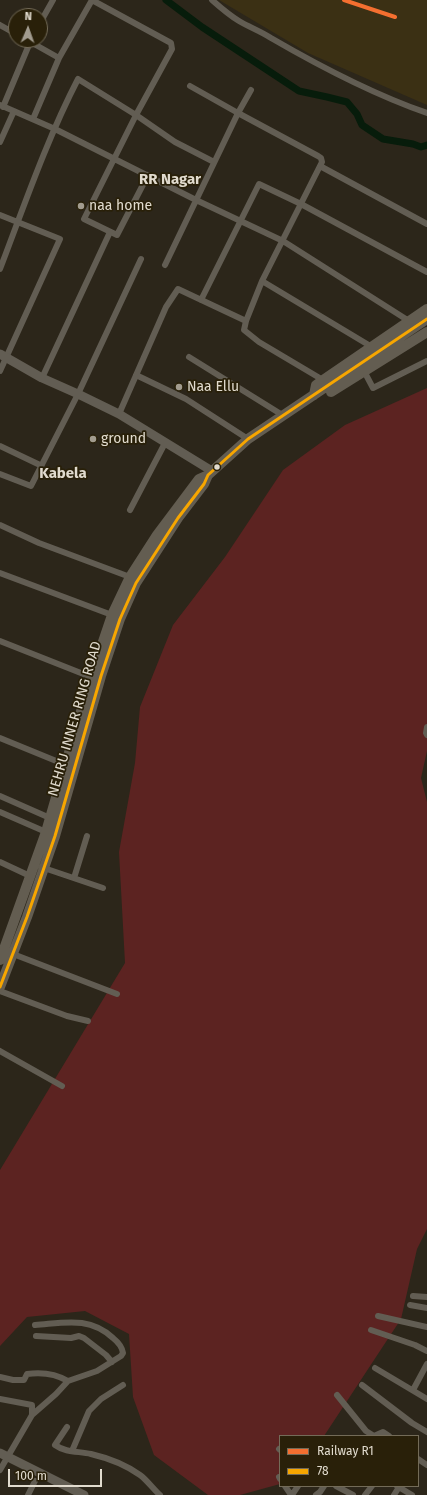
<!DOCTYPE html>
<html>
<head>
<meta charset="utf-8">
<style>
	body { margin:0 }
	#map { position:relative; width:427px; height:1495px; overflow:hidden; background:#2c261a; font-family:"Fira Sans",sans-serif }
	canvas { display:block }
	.legend { position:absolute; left:279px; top:1435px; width:140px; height:52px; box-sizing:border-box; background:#292009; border:1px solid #736b58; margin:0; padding:5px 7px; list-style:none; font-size:12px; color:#e1dbce }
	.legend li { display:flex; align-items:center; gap:8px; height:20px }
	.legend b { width:20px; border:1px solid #736b58 }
	.north { position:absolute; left:8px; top:8px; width:40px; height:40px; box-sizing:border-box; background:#292009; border:1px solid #736b58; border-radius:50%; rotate:2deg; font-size:11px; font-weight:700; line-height:16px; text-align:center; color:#e1dbce }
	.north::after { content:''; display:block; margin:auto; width:14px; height:18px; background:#a29c8f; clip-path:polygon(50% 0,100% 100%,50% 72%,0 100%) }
	.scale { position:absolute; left:8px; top:1469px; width:94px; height:18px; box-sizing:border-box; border:2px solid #e1dbce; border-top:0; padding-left:5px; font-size:12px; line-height:14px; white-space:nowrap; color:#e1dbce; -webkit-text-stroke:3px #292009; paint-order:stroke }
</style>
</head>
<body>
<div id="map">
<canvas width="427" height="1495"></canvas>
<ul class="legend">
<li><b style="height:5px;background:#f46f30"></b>Railway R1</li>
<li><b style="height:5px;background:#f7a600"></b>78</li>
</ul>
<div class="north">N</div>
<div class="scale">100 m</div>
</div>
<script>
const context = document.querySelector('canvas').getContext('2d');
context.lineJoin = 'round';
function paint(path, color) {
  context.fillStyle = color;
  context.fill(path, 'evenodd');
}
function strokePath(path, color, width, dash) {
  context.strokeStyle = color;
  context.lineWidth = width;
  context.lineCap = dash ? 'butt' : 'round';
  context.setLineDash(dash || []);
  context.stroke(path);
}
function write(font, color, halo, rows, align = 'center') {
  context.font = font + ' "Fira Sans",sans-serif';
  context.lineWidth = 3.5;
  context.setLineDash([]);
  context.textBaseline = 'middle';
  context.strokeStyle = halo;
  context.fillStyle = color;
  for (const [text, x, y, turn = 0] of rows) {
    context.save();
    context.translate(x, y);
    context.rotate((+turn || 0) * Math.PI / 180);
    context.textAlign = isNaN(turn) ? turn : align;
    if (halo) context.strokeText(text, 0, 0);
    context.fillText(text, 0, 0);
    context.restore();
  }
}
const built = new Path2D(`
	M219 0H427V105L308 53Z`);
const green = new Path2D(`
	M427 388V751L421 778 427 802V1229L417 1249 401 1319 324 1436H280V1484L240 1495H208L154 1455 133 1397 129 1334 85 1311 27 1317 0 1346V1170L125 963 119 852 135 763 140 707 173 625 225 557 283 470 345 425Z`);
const canal = new Path2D(`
	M166 0 202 27 299 91 327 97 347 102 357 114 362 125 383 139 413 144 421 147 427 145`);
const street = new Path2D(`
	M92 0 171 43 172 49 136 115 84 219 117 235 148 175
	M212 0C221 8 229 15 239 21 249 27 260 31 271 38 321 67 372 94 427 113
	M40 23 53 0
	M0 25 16 34
	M27 40 59 58
	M190 86 238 113 251 90
	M0 105 55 129 196 200 283 241 409 321
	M3 107 31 40
	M33 119 59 58 92 0
	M0 142 14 111
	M320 166 427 224
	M0 215 60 239 0 371
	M165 265 238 113 318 156 321 158 322 162 262 281 246 321 244 330 259 342 323 380
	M0 269C24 206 47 139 78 79L136 115 175 142 214 162
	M262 281 372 347
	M201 300 259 184 301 204 427 272
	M189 357 284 416
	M364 371 373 388 427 361
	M136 375 186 399 248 439
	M42 378 110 232
	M119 414 166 307 178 289 246 321
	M0 446 40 465
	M0 474 31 486 78 394 141 259
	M130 510 165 443
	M0 525 39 543 130 577
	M0 573 112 615
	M0 641 91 677
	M427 727 426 733 427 735
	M0 738 66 765
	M0 796 50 818
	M0 812 46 832
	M0 862 30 876
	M41 867 103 888
	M74 878 87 836
	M13 954 117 994
	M0 991 67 1016 88 1021
	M0 1051 62 1086
	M413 1296 427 1297
	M410 1305 427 1308
	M378 1316 427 1327
	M371 1330 415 1345 427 1351
	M36 1336 71 1338 79 1336 84 1338 106 1355 112 1362
	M375 1368 427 1399
	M0 1377 13 1380H24L27 1374C41 1372 56 1374 68 1381
	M362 1385 412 1423 427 1432
	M413 1390 427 1364
	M337 1395 366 1431 374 1436 383 1432 389 1436
	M0 1399 32 1405V1415L0 1470
	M32 1415 56 1394 68 1381 97 1371 121 1356 123 1353C122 1346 118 1342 113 1338 89 1316 64 1323 35 1325
	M67 1427 55 1445C66 1453 79 1451 91 1454 108 1458 126 1465 140 1475 147 1480 153 1489 160 1495
	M279 1449 280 1450
	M72 1451 89 1411 101 1399 123 1385
	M418 1459 427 1465
	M279 1477 280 1479
	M285 1486 291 1495
	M336 1486 353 1495
	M397 1486 412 1495
	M28 1495 35 1481
	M292 1495 298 1486
	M316 1495 320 1492 324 1486
	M365 1495 372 1486
	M394 1495 399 1487`);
const secondary = new Path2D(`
	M0 354 42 378 78 394 119 414 212 471
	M0 1453 84 1495`);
const primary = new Path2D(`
	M331 392 427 332
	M314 395 316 385 323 380 427 309
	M0 960 46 832 91 677 112 615 130 577 157 535 199 479 208 475
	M0 987 27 917 55 836 101 676 120 619 136 583 178 518 204 484 208 475 248 439 427 319`);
const bus1 = new Path2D(`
	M0 987 27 917 55 836 101 676 120 619 136 583 178 518 204 484 208 475 248 439 427 319`);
const rail1 = new Path2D(`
	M344 0 395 17`);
const markers = [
	[81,206,4,"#a29c8f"],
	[179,387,4,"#a29c8f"],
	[93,439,4,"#a29c8f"],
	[217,467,3.5,"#e1dbce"]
];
const poiNames = [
	["naa home",89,206],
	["Naa Ellu",187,387],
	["ground",101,439]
];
const streetNames = [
	["NEHRU INNER RING ROAD",75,719,-74]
];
const neighbourhoodNames = [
	["RR Nagar",170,180],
	["Kabela",63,474]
];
paint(built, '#3b3014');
paint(green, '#5c2321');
strokePath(canal, '#071c0b', 7);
strokePath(street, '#625d53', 6);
strokePath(secondary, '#625d53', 9);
strokePath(primary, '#635d51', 10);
strokePath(bus1, '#f7a600', 3);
strokePath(rail1, '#f46f30', 4);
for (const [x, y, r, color] of markers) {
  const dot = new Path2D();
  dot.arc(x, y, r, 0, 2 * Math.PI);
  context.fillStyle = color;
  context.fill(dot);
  strokePath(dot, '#292009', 1.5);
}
write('14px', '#e1dbce', '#292009', poiNames, 'left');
write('14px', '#e1dbce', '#292009', streetNames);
write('bold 15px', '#e1dbce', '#292009', neighbourhoodNames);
</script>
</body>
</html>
